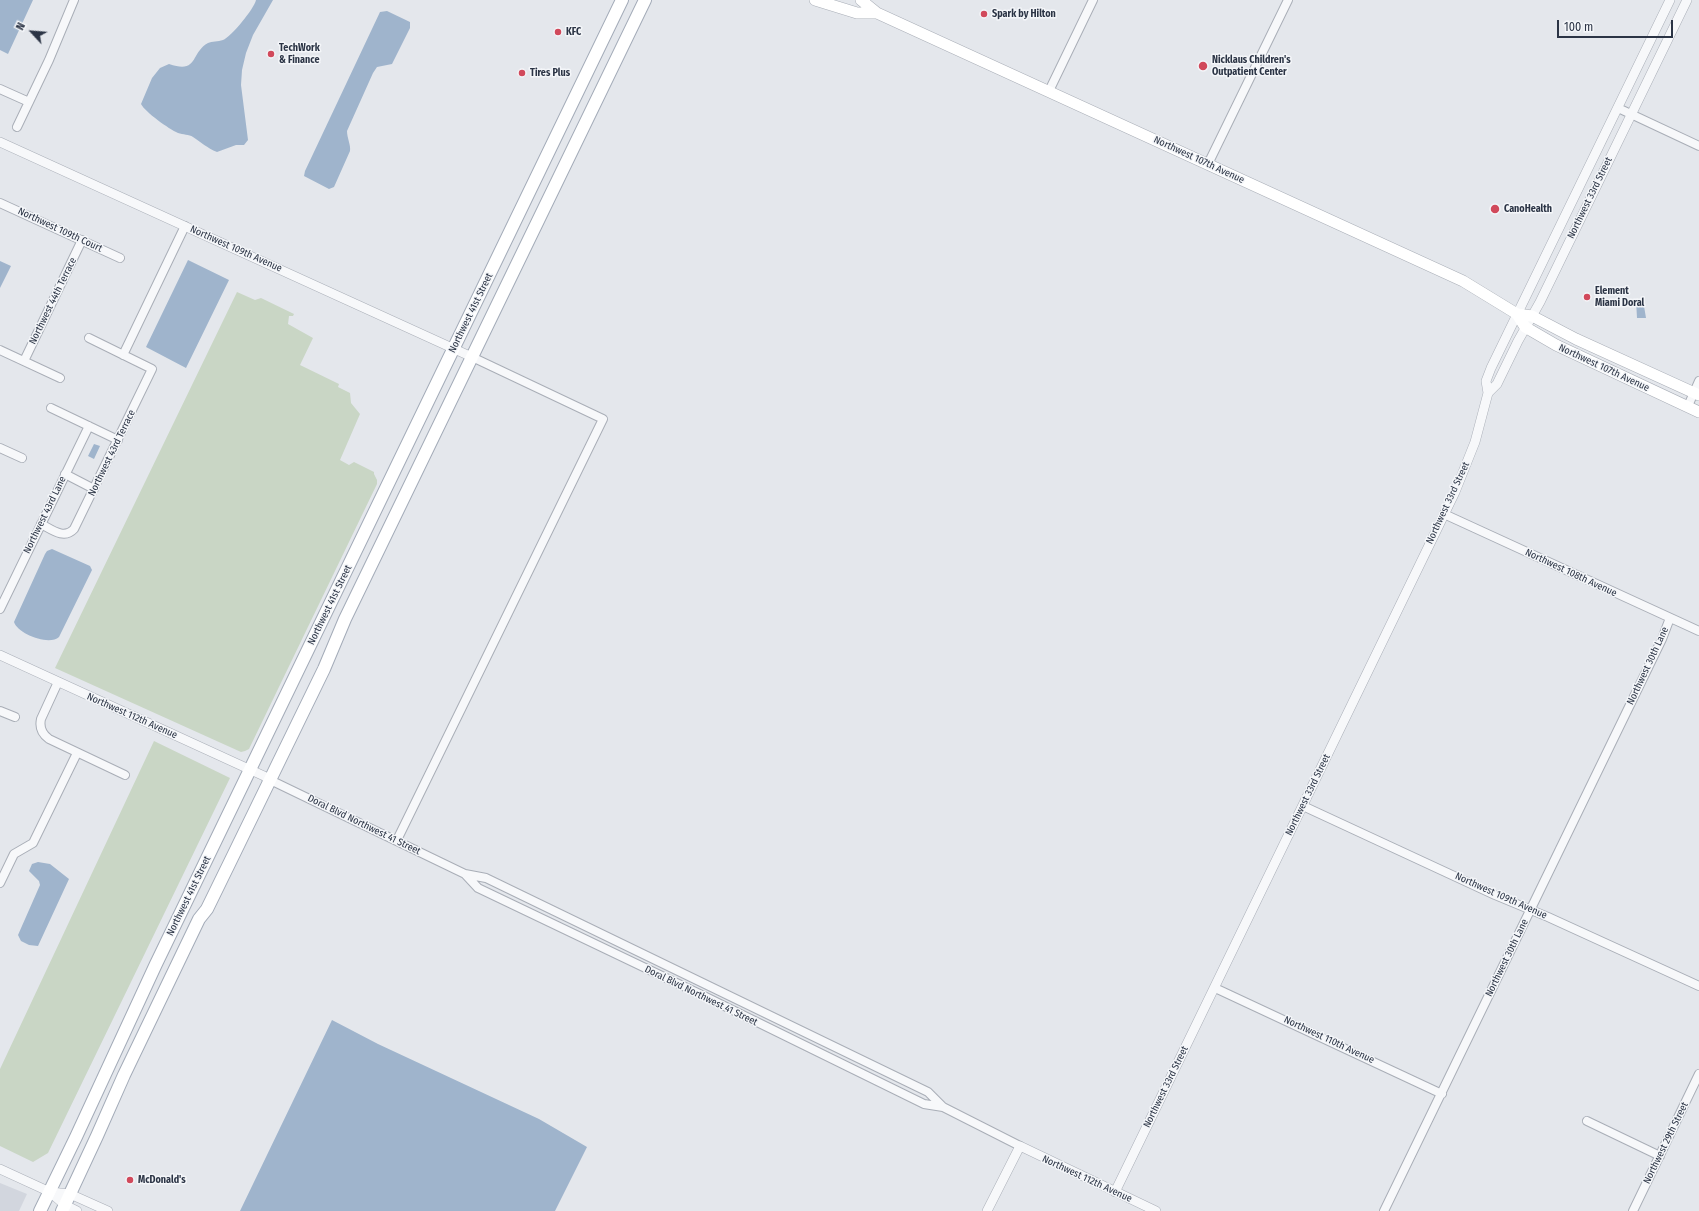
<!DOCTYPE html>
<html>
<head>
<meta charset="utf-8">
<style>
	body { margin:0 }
	#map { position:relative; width:1699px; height:1211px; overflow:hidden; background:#e4e7ec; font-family:"Fira Sans Condensed",sans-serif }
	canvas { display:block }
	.north { position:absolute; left:12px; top:12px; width:40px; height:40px; -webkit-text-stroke:3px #f4f6f9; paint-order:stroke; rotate:296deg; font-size:11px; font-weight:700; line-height:16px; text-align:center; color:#2b3445 }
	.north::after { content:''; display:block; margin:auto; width:14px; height:18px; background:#2b3445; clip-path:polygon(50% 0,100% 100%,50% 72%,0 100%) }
	.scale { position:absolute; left:1557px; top:20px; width:116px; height:18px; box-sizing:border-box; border:2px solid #2b3445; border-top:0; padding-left:5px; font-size:12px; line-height:14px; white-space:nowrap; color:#2b3445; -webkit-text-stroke:3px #f4f6f9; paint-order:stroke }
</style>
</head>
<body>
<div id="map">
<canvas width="1699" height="1211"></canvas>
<div class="north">N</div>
<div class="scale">100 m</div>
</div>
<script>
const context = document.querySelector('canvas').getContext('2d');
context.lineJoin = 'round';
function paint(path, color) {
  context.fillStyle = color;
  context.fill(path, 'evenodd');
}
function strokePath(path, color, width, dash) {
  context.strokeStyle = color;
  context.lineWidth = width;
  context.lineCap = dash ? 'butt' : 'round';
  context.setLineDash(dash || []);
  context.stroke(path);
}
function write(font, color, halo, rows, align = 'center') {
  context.font = font + ' "Fira Sans Condensed",sans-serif';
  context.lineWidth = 3;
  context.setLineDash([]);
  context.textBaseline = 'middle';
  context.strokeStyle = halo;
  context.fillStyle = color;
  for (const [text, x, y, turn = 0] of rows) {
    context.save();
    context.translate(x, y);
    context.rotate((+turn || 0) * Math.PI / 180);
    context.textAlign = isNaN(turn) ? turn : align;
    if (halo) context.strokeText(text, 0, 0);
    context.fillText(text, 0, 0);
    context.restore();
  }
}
const built = new Path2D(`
	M0 1183 27 1194 19 1211H0Z`);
const green = new Path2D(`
	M237 292 255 300 261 298 294 314 293 316H289L288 324 313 338 300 365 339 384 338 387 350 393 351 403 360 414 340 460 349 465 354 462 374 472V474L377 480V484L249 749 245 751 241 752 55 668Z
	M154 741 230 778 48 1153 33 1162 0 1146V1069Z`);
const water = new Path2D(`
	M0 0H33L8 54 0 50Z
	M256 0H273L253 35 246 53 242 70 241 85 248 140 244 145H236L217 152C207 148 201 142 193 137 189 134 183 135 178 133 169 129 145 112 141 104L152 78 160 68 169 64C199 74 190 53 208 43 212 41 218 42 223 40 231 37 254 9 256 0Z
	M387 11 410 22V28L392 64 377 67 373 73 347 131C347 138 351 145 350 151L334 187 329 189 304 176 305 171 380 12Z
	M188 260 229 280 186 368 146 347Z
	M0 261 11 266 0 288Z
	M1636 300H1643L1646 318H1637Z
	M94 444 100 446 94 459 88 456Z
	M52 549 90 566 92 570 59 637C49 646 18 634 14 622L45 554 47 551Z
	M38 862 50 864 69 879 38 946 29 945 21 941 18 935 40 885 39 881 29 871 32 864Z
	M332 1020 378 1044 539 1119 587 1147 555 1211H240Z`);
const minor = new Path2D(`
	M0 89 29 102
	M1049 91 1093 0
	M1618 108 1699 146
	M17 127 49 60 74 0
	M1208 164 1288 0
	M0 203 120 258
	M0 350 60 378
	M123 355 185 226
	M24 361 82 240
	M1688 406 1699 381
	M51 408 118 440
	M0 448 22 458
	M65 474 94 489
	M1444 514 1699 631
	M41 524C51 529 64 540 74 529L152 369 89 338
	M0 609 89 426
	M58 682 41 719C39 728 42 734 49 739L125 775
	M0 711 15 717
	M266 778 465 874 486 878 928 1092 943 1107 1020 1146
	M1303 806 1495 895 1548 917 1699 986
	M397 840 603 419 472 357
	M465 874 478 888 706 997 924 1104 943 1107
	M0 883 14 854 33 843 77 753
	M1215 988 1442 1094
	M1587 1121 1660 1156
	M1384 1211 1662 639 1670 618
	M1633 1211 1699 1074`);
const tertiary = new Path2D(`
	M0 142 472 357
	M1488 393 1497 384 1518 341 1540 302 1687 0
	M0 655 264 776
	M0 1169 50 1192 65 1205 77 1211
	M50 1192 70 1194 108 1211
	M1115 1192 1455 492 1475 442 1488 393 1486 381 1491 368 1670 0
	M987 1211 1020 1146 1156 1211`);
const secondary = new Path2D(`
	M815 0 857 13H877
	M861 0 877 13 1463 281 1517 314 1525 327 1556 345 1699 412
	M1517 314 1532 316 1576 339 1699 395`);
const primary = new Path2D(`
	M40 1211 76 1137 156 964 622 0
	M62 1211 97 1136 124 1075 199 919 207 909 230 862 324 669 345 619 645 0`);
const markers = [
	[984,14,4,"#d1495b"],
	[558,32,4,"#d1495b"],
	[271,54,4,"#d1495b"],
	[1203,66,5,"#d1495b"],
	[522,73,4,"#d1495b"],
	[1495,209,5,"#d1495b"],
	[1587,297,4,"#d1495b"],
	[130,1180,4,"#d1495b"]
];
const poiNames = [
	["Spark by Hilton",992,14],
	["KFC",566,32],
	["TechWork",279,48],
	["& Finance",279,60],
	["Nicklaus Children's",1212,60],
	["Outpatient Center",1212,72],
	["Tires Plus",530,73],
	["CanoHealth",1504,209],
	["Element",1595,291],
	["Miami Doral",1595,303],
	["McDonald's",138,1180]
];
const streetNames = [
	["Northwest 107th Avenue",1199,160,25],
	["Northwest 33rd Street",1590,198,-64],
	["Northwest 109th Court",60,230,25],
	["Northwest 109th Avenue",236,249,24],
	["Northwest 44th Terrace",53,301,-64],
	["Northwest 41st Street",471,313,-64],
	["Northwest 107th Avenue",1604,368,25],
	["Northwest 43rd Terrace",112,453,-64],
	["Northwest 33rd Street",1448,503,-65],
	["Northwest 43rd Lane",45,515,-64],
	["Northwest 108th Avenue",1571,573,25],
	["Northwest 41st Street",330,605,-64],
	["Northwest 30th Lane",1648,666,-65],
	["Northwest 112th Avenue",132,716,24],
	["Northwest 33rd Street",1308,795,-64],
	["Doral Blvd Northwest 41 Street",364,825,26],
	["Northwest 41st Street",189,896,-64],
	["Northwest 109th Avenue",1501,896,24],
	["Northwest 30th Lane",1507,958,-64],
	["Doral Blvd Northwest 41 Street",701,996,26],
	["Northwest 110th Avenue",1329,1040,25],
	["Northwest 33rd Street",1166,1087,-64],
	["Northwest 29th Street",1666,1143,-64],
	["Northwest 112th Avenue",1087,1179,25]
];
paint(built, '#d2d6de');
paint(green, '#c9d6c5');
paint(water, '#9fb4cc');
strokePath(minor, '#a9aeb7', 10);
strokePath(tertiary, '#a9aeb7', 10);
strokePath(secondary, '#a9aeb7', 12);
strokePath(primary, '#a3abb8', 14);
strokePath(minor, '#f7f8fa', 8);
strokePath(tertiary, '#f7f8fa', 9);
strokePath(secondary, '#fff', 11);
strokePath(primary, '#fff', 12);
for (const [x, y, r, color] of markers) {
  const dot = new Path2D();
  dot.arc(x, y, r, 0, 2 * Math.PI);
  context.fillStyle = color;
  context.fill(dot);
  strokePath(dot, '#f4f6f9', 1.5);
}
write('bold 10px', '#2b3445', '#f4f6f9', poiNames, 'left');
write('10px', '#2b3445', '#f4f6f9', streetNames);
</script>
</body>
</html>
